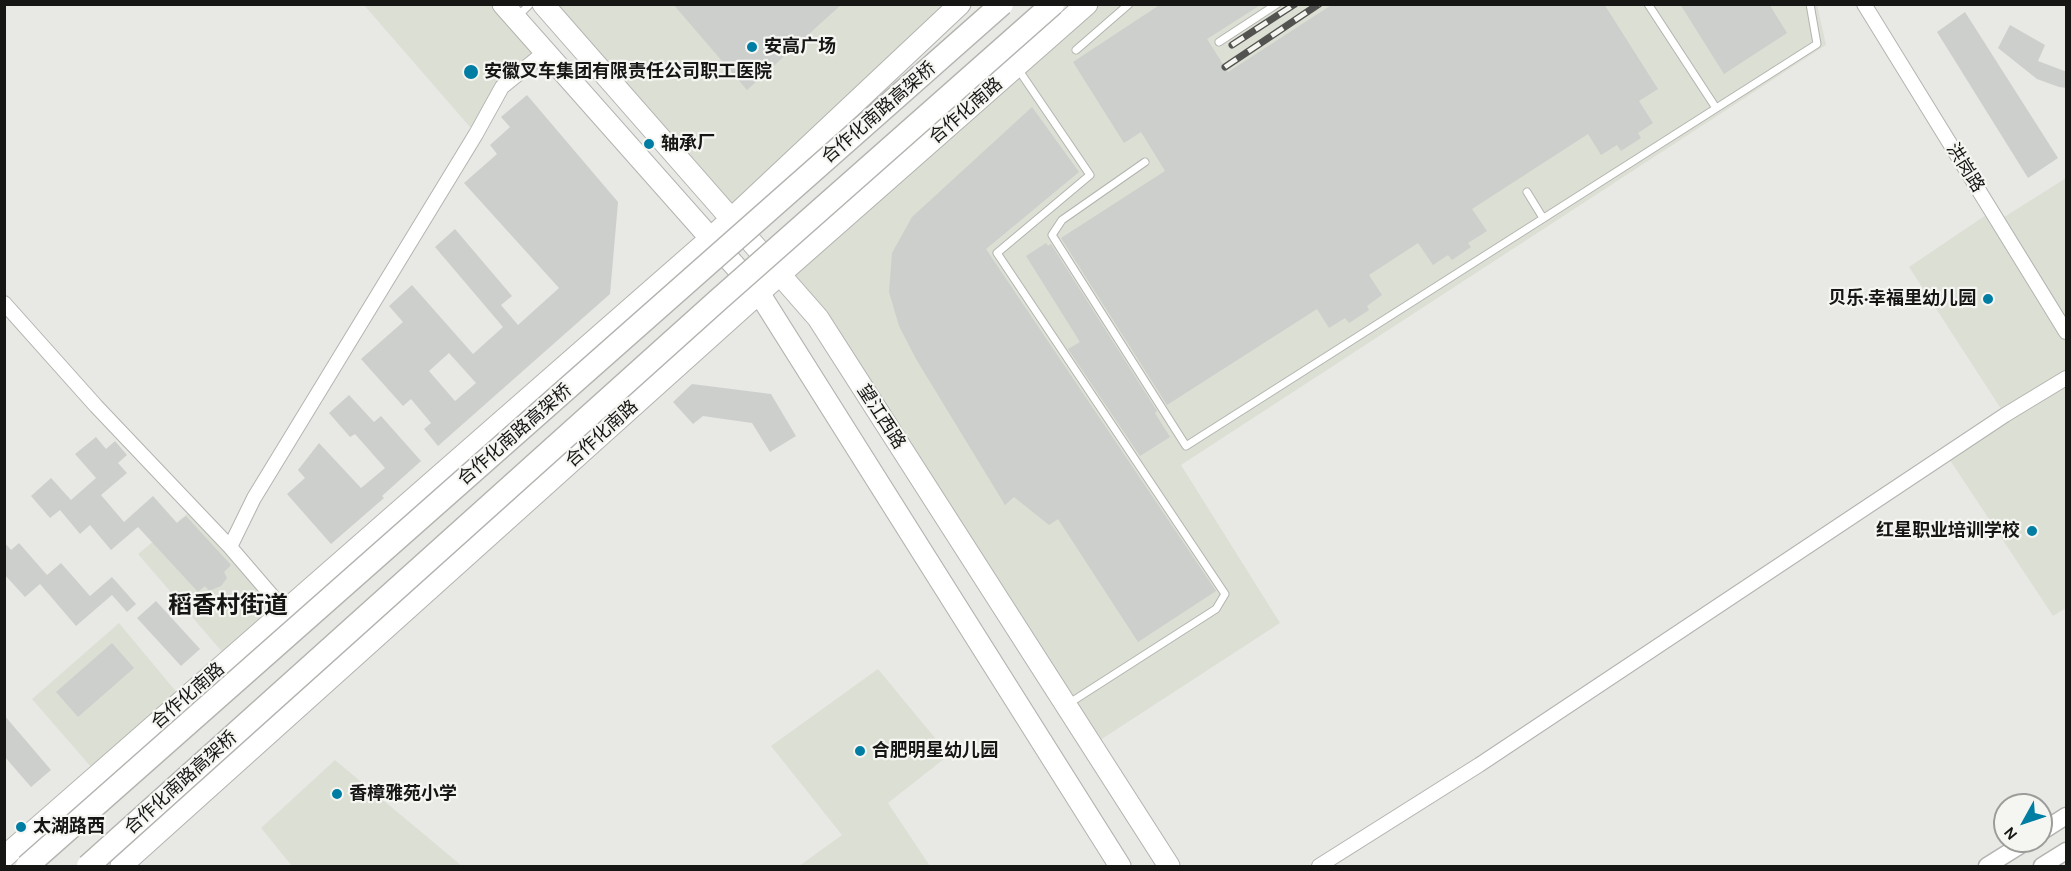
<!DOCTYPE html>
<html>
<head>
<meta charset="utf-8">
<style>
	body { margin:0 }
	#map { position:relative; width:2071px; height:871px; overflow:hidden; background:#e8e9e5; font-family:Karla,sans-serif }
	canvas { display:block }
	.frame { position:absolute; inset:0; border:6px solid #161715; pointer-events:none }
	.north { position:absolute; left:1993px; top:793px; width:60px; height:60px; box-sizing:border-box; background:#f5f6f2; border:2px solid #9c9d9a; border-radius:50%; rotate:230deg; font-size:16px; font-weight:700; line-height:24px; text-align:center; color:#161715 }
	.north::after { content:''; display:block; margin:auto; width:21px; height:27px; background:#007da3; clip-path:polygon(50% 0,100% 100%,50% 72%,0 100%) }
</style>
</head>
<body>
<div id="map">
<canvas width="2071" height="871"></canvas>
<div class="frame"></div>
<div class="north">N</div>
</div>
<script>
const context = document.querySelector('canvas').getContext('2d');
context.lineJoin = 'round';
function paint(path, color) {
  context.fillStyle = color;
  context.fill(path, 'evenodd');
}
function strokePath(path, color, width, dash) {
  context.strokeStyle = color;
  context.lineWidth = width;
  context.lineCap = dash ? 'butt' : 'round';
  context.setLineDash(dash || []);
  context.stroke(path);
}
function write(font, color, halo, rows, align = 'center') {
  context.font = font + ' Karla,"Noto Sans SC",sans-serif';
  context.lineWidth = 4.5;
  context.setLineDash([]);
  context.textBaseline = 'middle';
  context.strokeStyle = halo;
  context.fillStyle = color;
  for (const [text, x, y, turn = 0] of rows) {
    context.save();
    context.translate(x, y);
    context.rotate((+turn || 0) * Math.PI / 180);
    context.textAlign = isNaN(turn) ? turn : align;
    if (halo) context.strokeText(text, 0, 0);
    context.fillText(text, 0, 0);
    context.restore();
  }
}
const built = new Path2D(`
	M364 5H503L545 52 502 87 476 134Z
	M543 5H960L731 219Z
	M1087 5H1817L1826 45 1181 465 1280 623 1091 746 780 275Z
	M2066 178V608L2053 616 1946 454 2005 415 1909 267 1992 211 1998 221Z
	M193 509 285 611 229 660 138 554Z
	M119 623 183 700 98 775 32 699Z
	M878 669 949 755 888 803 930 866H799L842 835 771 746Z
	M335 760 462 866H292L261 828Z`);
const building = new Path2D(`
	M673 4H842L747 90Z
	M1161 4H1262L1207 39 1228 72 1333 4H1604L1658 89 1639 101 1653 123 1638 133 1641 138 1621 151 1617 145 1601 155 1588 134 1472 209 1487 231 1468 243 1471 247 1452 260 1448 255 1433 265 1418 243 1369 275 1382 295 1367 306 1369 310 1349 323 1345 318 1329 328 1317 309 1167 405 1061 238 1165 171 1141 132 1124 143 1073 62Z
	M1680 4H1769L1787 33 1724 74Z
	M1965 12 2058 158 2028 178 1937 32Z
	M2010 25 2045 45 2038 61 2067 72V88L2059 87 2037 79 1998 48Z
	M527 95 618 202 610 294 438 446 424 429 431 423 411 399 403 406 361 359 403 322 389 306 412 285 473 354 503 327 435 247 455 229 512 296 501 305 518 325 559 288 464 183 497 154 490 145 510 127 501 117ZM449 353 476 383 455 401 429 371Z
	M1032 107 1079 172 986 249 1216 591 1138 642 1058 519 1049 525 1014 497 1005 505 916 359 899 326 889 292 892 253 912 217Z
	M1046 243 1048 246 1051 244 1157 411 1155 413 1170 437 1140 456 1068 349 1080 342 1026 256Z
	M692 384 771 394 796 436 770 452 752 423 703 416 693 424 673 402Z
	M349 395 374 422 381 416 421 461 382 496 384 498 331 544 287 494 305 478 298 470 319 443 361 488 385 468 355 434 350 437 329 413Z
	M96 437 106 449 115 441 127 455 118 463 127 473 101 495 124 522 153 496 177 523 186 516 231 565 224 572 227 578 221 586 209 591 205 586 198 592 138 527 111 550 90 525 80 534 60 510 50 518 31 496 51 478 71 500 96 478 75 454Z
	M4 542 11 550 19 543 47 575 61 563 90 596 112 577 136 604 127 612 112 595 76 626 40 584 25 597 4 574Z
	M156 601 200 649 181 666 137 618Z
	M112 643 134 668 78 717 56 692Z
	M4 715 51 770 31 787 4 756Z`);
const service = new Path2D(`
	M1648 4 1716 108
	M517 17 530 4
	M1219 42 1277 4
	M1076 50 1129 4
	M1018 69 1090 175 997 253 1225 594 1216 609 1068 704
	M1145 162 1062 220 1052 235 1186 446 1817 44 1810 4
	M1527 192 1543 218`);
const minor = new Path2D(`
	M1864 4 2066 332
	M4 303 96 406 230 547
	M285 611 230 547 254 498 476 134 502 87 545 52
	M1319 866 1479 765 2005 415 2066 378`);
const tertiary = new Path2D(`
	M2041 832 2066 816
	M1987 866 2027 841
	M2042 866 2066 851`);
const primary = new Path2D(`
	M503 4 759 293 1120 866
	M543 4 818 318 1169 866
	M4 857 710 239 960 4
	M121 866 759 293 1087 4`);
const rail = new Path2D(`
	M1232 45 1295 4
	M1225 67 1319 4`);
const trunkBridge = new Path2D(`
	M27 866 1002 4
	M88 866 717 301 1053 4`);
const markers = [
	[752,47,6,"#007da3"],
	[471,72,8,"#007da3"],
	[649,144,6,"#007da3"],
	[1988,299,6,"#007da3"],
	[2032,531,6,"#007da3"],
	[860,751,6,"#007da3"],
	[337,794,6,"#007da3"],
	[21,827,6,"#007da3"]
];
const poiNames = [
	["安高广场",764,47],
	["安徽叉车集团有限责任公司职工医院",484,72],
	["轴承厂",661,144],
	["贝乐·幸福里幼儿园",1976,299,"right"],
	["红星职业培训学校",2020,531,"right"],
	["合肥明星幼儿园",872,751],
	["香樟雅苑小学",349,794],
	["太湖路西",33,827]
];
const streetNames = [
	["合作化南路",966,111,-41],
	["合作化南路高架桥",879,113,-41],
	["洪岗路",1965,168,58],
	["望江西路",881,417,57],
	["合作化南路",602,434,-42],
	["合作化南路高架桥",515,435,-41],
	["合作化南路",188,696,-41],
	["合作化南路高架桥",181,783,-42]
];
const districtNames = [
	["稻香村街道",228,606]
];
paint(built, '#dcdfd3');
paint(building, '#cccfcc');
strokePath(service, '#b2b4b0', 9);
strokePath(minor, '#b2b4b0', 16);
strokePath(tertiary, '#b2b4b0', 19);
strokePath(primary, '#b2b4b0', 23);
strokePath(service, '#fff', 7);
strokePath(minor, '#fff', 14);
strokePath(tertiary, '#fff', 16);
strokePath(primary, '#fff', 21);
strokePath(rail, '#535451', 7);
strokePath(rail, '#f5f6f2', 4.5, [14]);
strokePath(trunkBridge, '#b2b4b0', 25, []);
strokePath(trunkBridge, '#fff', 22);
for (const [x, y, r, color] of markers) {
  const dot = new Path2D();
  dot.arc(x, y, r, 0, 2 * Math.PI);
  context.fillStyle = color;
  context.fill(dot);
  strokePath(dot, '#f5f6f2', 2);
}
write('bold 18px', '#161715', '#f5f6f2', poiNames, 'left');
write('18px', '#161715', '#f5f6f2', streetNames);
write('bold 24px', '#161715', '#f5f6f2', districtNames);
</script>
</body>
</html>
